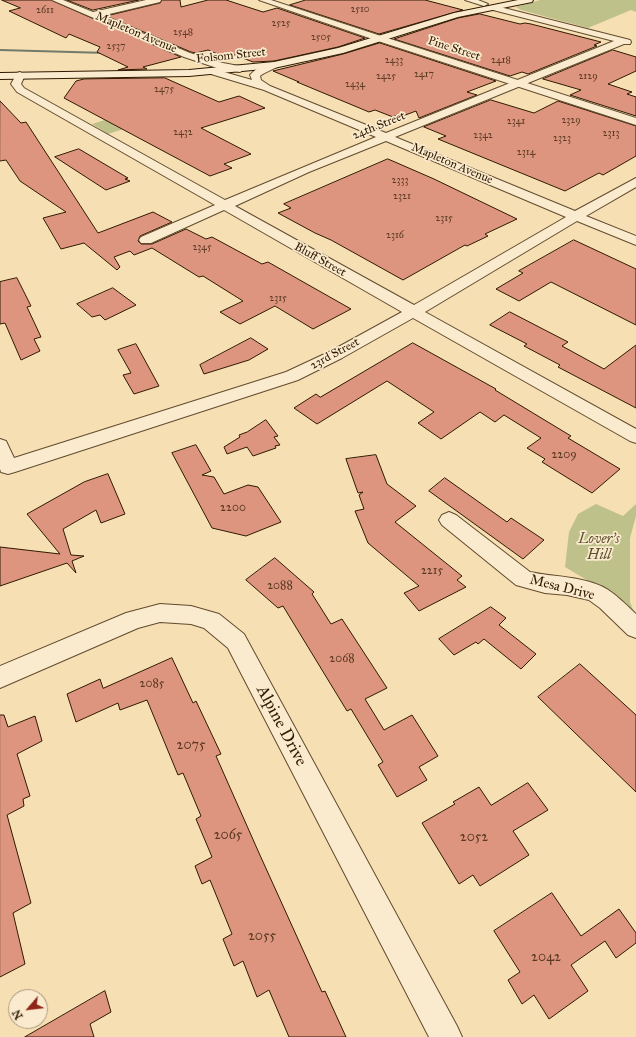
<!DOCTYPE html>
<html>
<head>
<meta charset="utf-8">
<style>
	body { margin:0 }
	#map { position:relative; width:636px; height:1037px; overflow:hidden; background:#f7dfb4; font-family:"IM FELL Great Primer",serif }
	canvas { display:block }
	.north { position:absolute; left:8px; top:989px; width:40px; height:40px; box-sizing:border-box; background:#faeace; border:1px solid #a9977c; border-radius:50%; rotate:242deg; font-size:11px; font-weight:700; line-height:16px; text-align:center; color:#2f1a00 }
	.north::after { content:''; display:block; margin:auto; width:14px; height:18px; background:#8f2418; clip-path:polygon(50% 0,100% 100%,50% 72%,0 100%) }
</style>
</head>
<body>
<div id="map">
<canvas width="636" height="1037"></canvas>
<div class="north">N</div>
</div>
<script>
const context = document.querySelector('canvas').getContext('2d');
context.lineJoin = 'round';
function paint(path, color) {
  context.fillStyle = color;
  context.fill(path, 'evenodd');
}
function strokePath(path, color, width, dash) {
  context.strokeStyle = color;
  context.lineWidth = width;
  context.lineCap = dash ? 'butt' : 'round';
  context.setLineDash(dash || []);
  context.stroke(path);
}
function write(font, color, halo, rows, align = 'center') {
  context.font = font + ' "IM FELL Great Primer",serif';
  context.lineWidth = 3.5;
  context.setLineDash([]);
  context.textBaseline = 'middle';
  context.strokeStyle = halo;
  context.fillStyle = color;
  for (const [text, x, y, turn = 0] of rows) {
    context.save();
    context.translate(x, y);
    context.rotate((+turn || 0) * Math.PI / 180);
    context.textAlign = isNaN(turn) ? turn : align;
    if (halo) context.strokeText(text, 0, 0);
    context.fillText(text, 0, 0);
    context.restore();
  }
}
const green = new Path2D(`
	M540 0H636V12L631 10 588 28 521 10 516 7Z
	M157 104 174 113 108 134 92 124Z
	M596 504 623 516 636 504V516L630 538V602L636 617 602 589 565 567 569 532 578 514Z`);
const stream = new Path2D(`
	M0 49 107 52 109 53 107 54 0 51Z`);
const building = new Path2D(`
	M2 0H51L181 57 143 67 147 69 118 70 128 67 97 52 100 47 69 34 66 38 9 11 20 8Z
	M67 0H139L93 10Z
	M162 0H180L181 7 208 0H226L263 12 277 8 365 38 338 47 274 61 253 62 232 54 222 56 208 50 196 53 191 52 106 16 160 3Z
	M306 0H425L463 10 379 34 290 5Z
	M480 14 520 24 525 23 531 24 601 42 594 45 597 46 528 74 522 72 510 76 394 39 458 18Z
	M380 43 496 81 467 92 477 95 419 118 416 111 400 117 397 115 393 117 375 110 369 112 297 82H299L273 71 343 54Z
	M613 50 636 57V71L608 84 632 92 627 94 636 97V116L570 95 581 90 543 79Z
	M165 78 219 102 239 96 265 108 201 128 251 154 224 164 232 168 210 176 64 98 76 81 84 79Z
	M491 100 534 113 558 101 636 126V156L603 175 599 173 565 191 438 139 446 136 424 127Z
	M0 101 21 123 26 122 98 233 153 212 172 222 140 236 138 241 141 244H152L186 229 206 239 212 237 262 264 268 262 351 309 313 329 275 306 240 324 220 312 243 301 203 276 199 277 152 248 134 255 130 251 114 257 120 267 117 270 84 243 61 249 43 218 66 212 20 181 6 160 0 161Z
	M79 149 128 178 125 179 130 181 106 190 55 157Z
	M388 159 434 179 517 219 485 234 488 236 467 246 465 245 403 280 331 240 315 233 278 213 291 208 284 204Z
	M574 240 636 269V325L551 282 519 301 496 289 523 273 519 271Z
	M17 278 31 306 27 307 41 337 34 339 40 351 21 360 5 323 0 324V282Z
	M113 288 136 305 105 320 100 315 92 317 77 304Z
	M510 312 568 342 562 346 604 369 636 345V408L558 367 560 365 524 346 527 344 490 325Z
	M251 338 268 349 249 360 204 374 200 365Z
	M413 343 496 389 495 390 571 436 568 438 620 469 592 493 542 462 545 459 527 448 541 438 504 415 495 422 480 412 441 439 418 423 434 412 387 381 317 424 294 408 316 394 320 397Z
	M136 344 159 386 134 394 123 375 131 373 118 350Z
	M266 420 278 436 274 437 280 445 275 446 276 448 253 456 247 447 227 454 224 447 240 437 239 435 247 432Z
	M196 445 211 471 202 475 214 477 224 494 248 485 258 487 281 522 246 536 212 528 172 453Z
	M376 455 387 484 416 506 395 522 462 576 457 580 466 587 419 611 404 593 419 586 368 543 355 511 364 509 359 495 363 492 358 493 346 459Z
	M108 474 125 514 101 523 96 510 63 529 71 555 84 556 72 561 76 573 67 563 0 586V547L60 554 27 514 84 482Z
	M445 478 507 522 511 518 544 540 523 559 429 491Z
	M275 558 314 592 312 594 331 624 342 619 387 688 365 699 384 730 412 715 438 756 419 767 427 780 397 797 378 765 383 762 351 709 347 711 283 606 278 608 246 580Z
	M491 607 506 618 499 625 536 654 521 669 484 639 478 644 476 642 454 655 439 639Z
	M172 658 193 703 196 701 221 754 216 756 259 853 322 992 325 991 346 1037H289L269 990 257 997 243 961 234 966 223 939 232 934 210 880 202 884 195 866 212 857 196 819 201 816 183 773 178 775 147 700 120 710 118 703 76 722 67 694 100 679 103 688Z
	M580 664 636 715V792L538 697Z
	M0 715H4L8 727 35 716 42 741 17 754 30 796 23 799 24 806 7 815 31 903 13 913 25 964 0 977Z
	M528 783 548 810 513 831 529 855 480 886 473 875 459 884 422 823 455 804 453 802 479 787 491 805Z
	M552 893 581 936 619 909 636 933V943L616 958 605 941 571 965 588 991 549 1019 534 995 522 1004 508 980 520 972 494 931Z
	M105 991 111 1012 90 1024 94 1037H25Z`);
const minor = new Path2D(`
	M259 0H271L384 37 385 39 384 41H378Z
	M465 0H478L488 4 484 6Z
	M493 6H496L630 40 631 42 630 44H624L395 137 575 211 636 178V187L586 216 636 236V245L577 221 425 312 636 429V443L630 441 413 318 342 358 298 380 15 472 8 474 1 472 0 469V439L6 441 14 458 286 372 331 351 402 312 224 210 151 243H141L139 240 141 237 215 205 17 92 11 84 17 73 20 72 25 75 21 84 24 88 225 200 376 137 264 90 211 74 209 72 211 70H217L252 80 250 75C256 68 268 61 277 63L279 65C274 70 266 71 260 76L261 80 270 86 386 133 614 41 493 10ZM386 141 566 217 414 305 235 206 309 172Z
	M449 512 456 515 530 572C553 577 581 576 603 587 615 593 626 605 636 614V638L628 635 600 608 589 600 567 595 545 593 516 585 442 525 439 520 442 515Z
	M160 604 191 606 219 614 244 634 457 1026 462 1037H429L228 648 204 628 191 624 160 622 138 628 0 688V666L126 613Z`);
const tertiary = new Path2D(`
	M52 0H63L93 12 146 0H161L160 2 101 16 190 53 223 63 244 67 245 69 240 72 217 68 184 57Z
	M381 36 636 118V125L378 41 376 39 378 37Z`);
const secondary = new Path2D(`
	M518 0H533L532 2 458 17 343 53 274 68 189 76 0 79V73L189 70 274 62 338 48 454 13Z`);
const farNumbernames = [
	["2510",360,10],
	["2611",45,11],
	["2525",281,24],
	["2548",183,33],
	["2505",321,38],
	["2537",116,47],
	["2433",394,61],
	["2418",501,61],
	["2417",424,75],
	["2425",386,77],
	["2129",588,77],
	["2434",355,85],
	["2475",164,90],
	["2329",571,121],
	["2341",516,122],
	["2432",183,133],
	["2313",611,134],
	["2342",483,136],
	["2323",562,139],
	["2314",526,153],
	["2333",400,181],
	["2321",402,197],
	["2315",444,219],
	["2316",395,236],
	["2345",202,248],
	["2315",278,299]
];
const farStreetnames = [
	["Mapleton Avenue",136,33,23],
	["Pine Street",454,49,18],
	["Folsom Street",231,56,-6],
	["24th Street",379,126,-22],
	["Mapleton Avenue",452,164,23],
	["Bluff Street",320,260,29],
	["23rd Street",335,354,-28]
];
const numberNames = [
	["2209",564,455],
	["2200",233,508],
	["2215",432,571],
	["2088",280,586],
	["2068",342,659],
	["2085",152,684]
];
const parkNames = [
	["Lover's",599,540],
	["Hill",599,556]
];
const streetNames = [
	["Mesa Drive",562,588,14]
];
const nearNumbernames = [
	["2075",191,746],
	["2065",228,836],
	["2052",474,838],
	["2055",262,937],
	["2042",546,958]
];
const nearStreetnames = [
	["Alpine Drive",281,726,62]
];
paint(green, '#bfc18b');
paint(stream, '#727b6b');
paint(building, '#dd9580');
strokePath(building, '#2f1a00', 1);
strokePath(minor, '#614b2d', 2);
strokePath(tertiary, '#614b2d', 2);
strokePath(secondary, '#2f1a00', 2);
paint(minor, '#faeace');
paint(tertiary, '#faeace');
paint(secondary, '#faeace');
write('10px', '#5a3920', null, farNumbernames);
write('12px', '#2f1a00', '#faeace', farStreetnames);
write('12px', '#5a3920', null, numberNames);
write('italic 14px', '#5a4c2a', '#faeace', parkNames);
write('14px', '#2f1a00', '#faeace', streetNames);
write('14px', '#5a3920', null, nearNumbernames);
write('17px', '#2f1a00', '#faeace', nearStreetnames);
</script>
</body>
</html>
